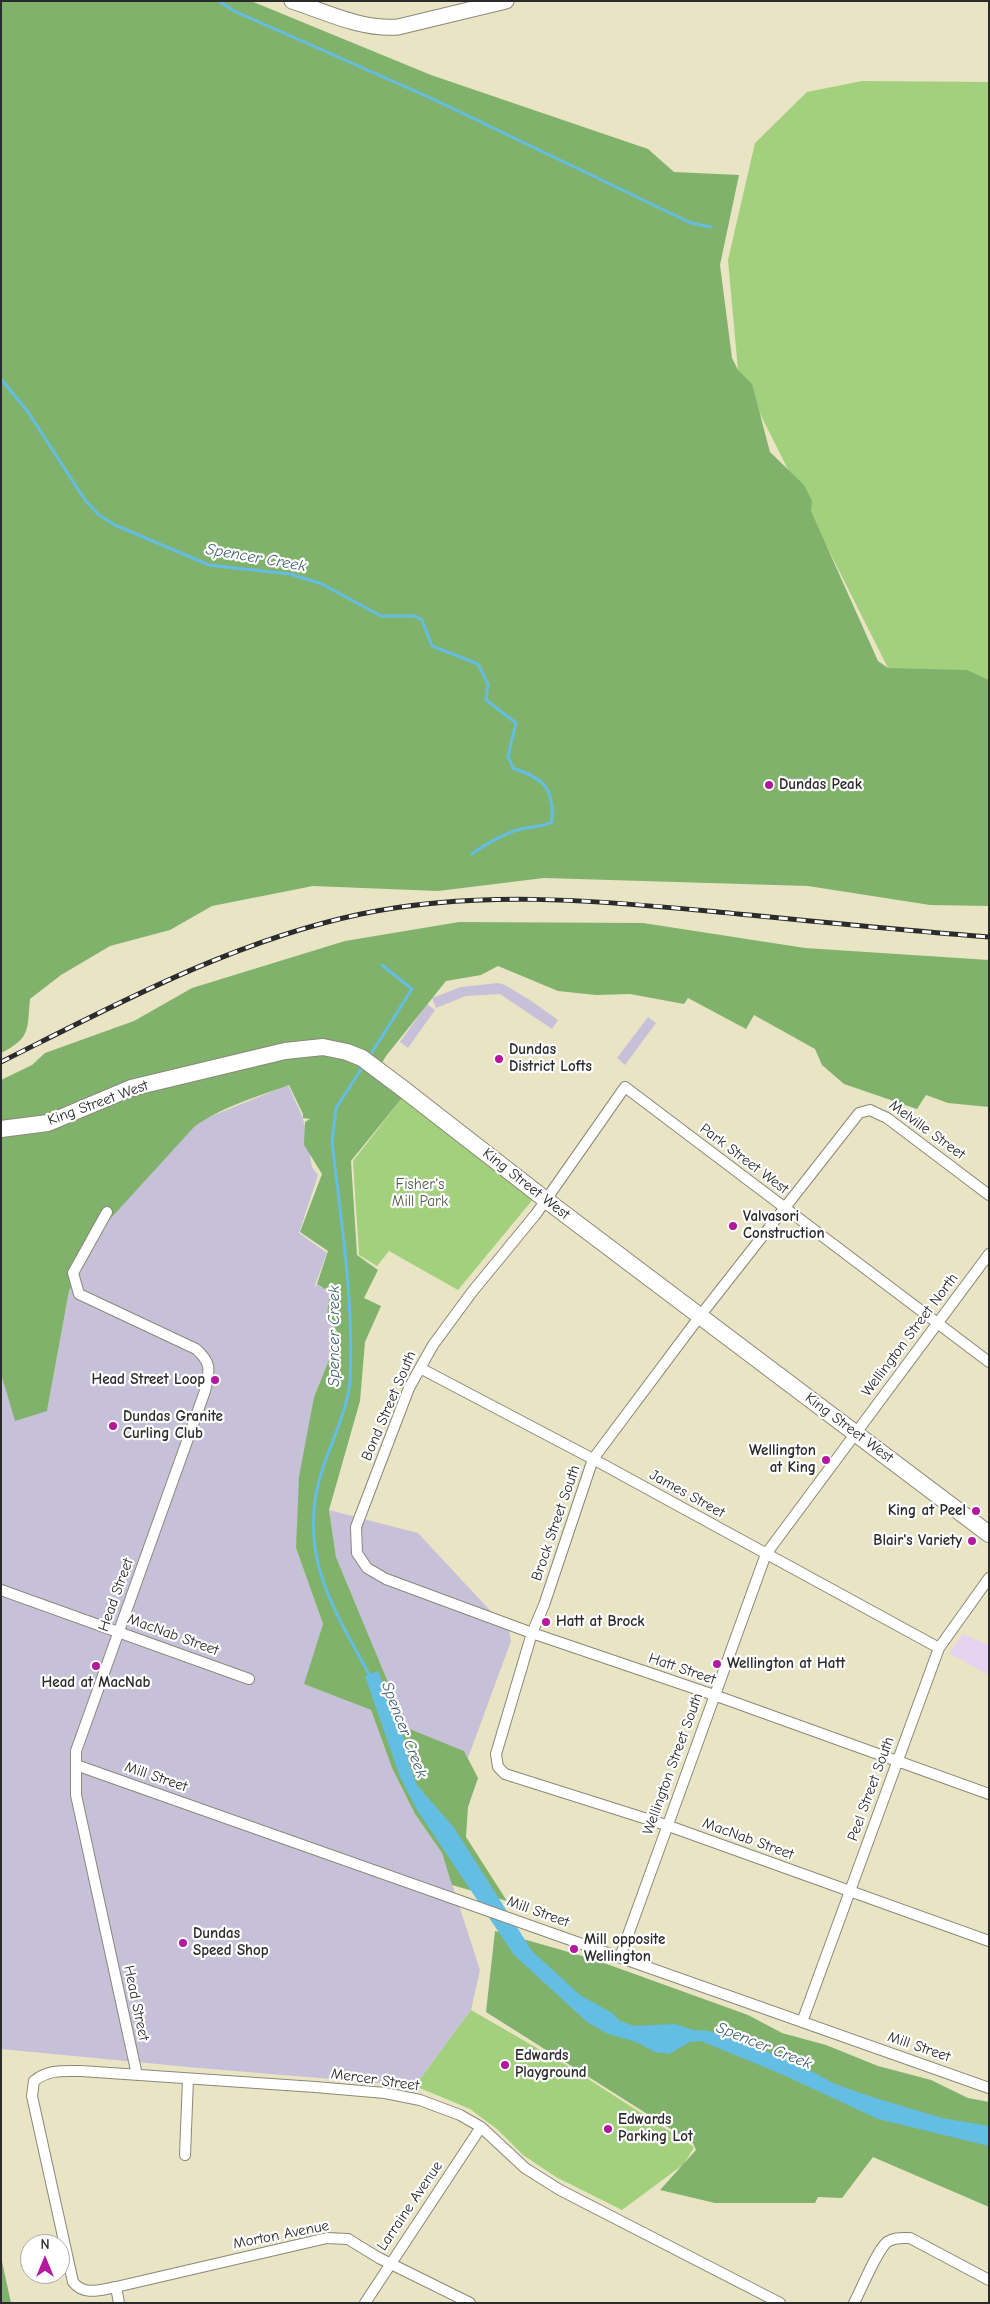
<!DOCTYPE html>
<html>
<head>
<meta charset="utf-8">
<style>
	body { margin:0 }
	#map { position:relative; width:990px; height:2304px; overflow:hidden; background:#e9e4c4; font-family:"Comic Neue",sans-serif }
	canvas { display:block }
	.frame { position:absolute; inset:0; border:2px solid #2b2b2b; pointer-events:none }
	.north { position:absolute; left:20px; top:2234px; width:50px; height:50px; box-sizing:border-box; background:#fff; border:1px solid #aaa; border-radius:50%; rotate:0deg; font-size:14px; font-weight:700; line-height:20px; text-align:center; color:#2b2b2b }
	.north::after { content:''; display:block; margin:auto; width:18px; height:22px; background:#b5179e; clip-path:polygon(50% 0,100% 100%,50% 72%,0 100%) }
</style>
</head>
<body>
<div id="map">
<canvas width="990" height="2304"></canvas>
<div class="frame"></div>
<div class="north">N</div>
</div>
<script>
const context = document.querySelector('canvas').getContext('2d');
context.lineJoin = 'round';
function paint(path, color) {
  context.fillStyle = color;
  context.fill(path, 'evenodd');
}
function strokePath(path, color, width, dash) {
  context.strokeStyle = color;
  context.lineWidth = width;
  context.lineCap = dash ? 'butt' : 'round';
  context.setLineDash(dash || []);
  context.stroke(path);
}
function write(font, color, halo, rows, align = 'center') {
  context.font = font + ' "Comic Neue",sans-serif';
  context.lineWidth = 4.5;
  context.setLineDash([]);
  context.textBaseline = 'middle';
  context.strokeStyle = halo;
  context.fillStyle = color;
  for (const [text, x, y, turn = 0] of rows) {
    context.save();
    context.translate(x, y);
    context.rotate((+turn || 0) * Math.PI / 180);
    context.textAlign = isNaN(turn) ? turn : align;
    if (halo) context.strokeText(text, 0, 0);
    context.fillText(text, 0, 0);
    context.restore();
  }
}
const built = new Path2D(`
	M963 1634 989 1645V1675L949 1653Z`);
const industrial = new Path2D(`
	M498 983 505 985 530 1000 558 1020 552 1029 500 994 466 996 436 1008 432 998 461 987Z
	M427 1004 435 1010 408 1048 400 1042Z
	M648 1017 656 1023 625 1065 617 1058Z
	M288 1085 303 1118 312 1167 318 1175 299 1233 327 1253 314 1288 317 1284 330 1292 327 1314 339 1335 314 1397 296 1548 323 1624 305 1684 371 1710 392 1768 415 1814 442 1853 480 1970 471 2010 415 2086 199 2068 1 2049V1379L2 1376 47 1411 69 1291 101 1229 190 1129 202 1120Z
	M329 1510 418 1533 509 1631 511 1641 468 1758 464 1751 407 1729 336 1557Z`);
const green = new Path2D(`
	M862 81 989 82V680L888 668 738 370 728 260 755 143 807 92Z
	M402 1098 534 1198 458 1290 389 1251 377 1266 359 1255 353 1161Z
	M471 2010 568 2066 694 2147 684 2164 622 2210 556 2177 523 2155 497 2129 470 2109 415 2086Z`);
const forest = new Path2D(`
	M1 1H251L431 75 648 149 674 172 739 175 720 265 732 358 738 370 752 384 770 452 804 485 812 501 811 511 878 661 888 668 967 670 989 680V906L930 905 808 886 544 878 438 891 313 886 212 906 170 930 110 946 61 975 30 999C27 1030 31 1038 1 1053Z
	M459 922 643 923 805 948 989 960V1107L948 1103 926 1095 917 1109 844 1084 822 1065 815 1049 754 1015 746 1029 688 998 684 1004 630 994 596 995 558 991 498 966 481 975 446 981 386 1056 374 1077 402 1098 351 1161 357 1255 378 1270 364 1298 381 1306 365 1342 360 1401 329 1510 336 1557 407 1728 464 1751 478 1778 468 1807 466 1837 507 1901 452 1885 442 1853 415 1814 392 1768 371 1710 304 1684 323 1624 296 1548 299 1477 314 1397 339 1335 327 1314 330 1292 317 1284 328 1251 300 1232 322 1174 304 1145 305 1122 310 1119 303 1118V1114L289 1085C257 1097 221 1107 194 1127L101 1229 69 1291 47 1411 15 1421 2 1377 1 1379V1080L32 1065 45 1053 134 1021 192 988 345 941Z
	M495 1931 593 1959 748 2015 782 2033 826 2045 878 2066 931 2080 968 2098 989 2102V2207L873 2157 842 2198 818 2197 815 2203H715L660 2190 696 2150 693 2143 486 2012Z
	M1 2257 11 2303H1Z`);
const water = new Path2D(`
	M378 1671 407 1747 409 1764 417 1785 455 1829 532 1951 580 1995 612 2013 620 2021 634 2026 675 2024 693 2030 709 2031 793 2061 835 2084 872 2097 942 2118 989 2126V2146L878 2119 781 2074 701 2041 690 2042 669 2054 655 2052 636 2042 608 2034 587 2022 514 1955 417 1810 400 1777 365 1676Z`);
const stream = new Path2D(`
	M219 1 234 11 433 99 691 223 711 227
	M1 379 28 412 85 500 99 515 115 525 209 565 290 574 322 584 381 616H415L422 620 432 646 478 664 488 684 486 700 516 723 508 756 513 768C544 779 554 787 552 822 543 827 535 826 525 828 509 831 485 844 472 854
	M369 1057 412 989 382 965
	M364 1065 336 1108 332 1142C341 1221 354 1300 350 1380 349 1407 329 1447 321 1474 297 1554 333 1608 370 1676`);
const street = new Path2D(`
	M989 1195 887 1118 870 1110 859 1113 700 1316 593 1459 544 1605 532 1633 496 1754 498 1767 505 1774 666 1825 989 1941
	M107 1212 73 1273 79 1294 196 1349C213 1364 209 1371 205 1391L76 1751V1795L137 2075
	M989 1362 625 1087 536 1214 472 1292 433 1345 409 1388 356 1527 357 1553 367 1568 386 1579 532 1633 714 1695 989 1794
	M420 1368 593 1459 939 1648
	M1 1590 249 1679
	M76 1765 989 2088
	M620 1957 766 1554 989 1254
	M802 2022 939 1648 989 1578
	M185 2155 188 2079
	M116 2287 119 2303
	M365 2303 481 2127
	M470 2303 379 2258 348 2239 327 2238 116 2287C100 2290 84 2296 73 2282L32 2096 34 2081C49 2069 63 2071 81 2071L315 2087 385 2093 420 2100 460 2115 481 2127 525 2168 560 2190 780 2303
	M854 2303C862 2288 876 2252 887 2242 894 2237 902 2238 910 2238L989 2280`);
const secondary = new Path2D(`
	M292 1C326 12 362 30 398 27L506 1`);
const primary = new Path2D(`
	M1 1129 48 1123 131 1088 285 1051 323 1047 347 1052 362 1058 402 1088 546 1200 989 1534`);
const rail = new Path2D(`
	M1 1062C117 1004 233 941 361 914 476 890 592 900 708 911 801 920 895 930 989 937`);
const markers = [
	[769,785,5,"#b5179e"],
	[499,1059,5,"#b5179e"],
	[733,1226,5,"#b5179e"],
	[215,1380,5,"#b5179e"],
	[113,1426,5,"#b5179e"],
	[826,1460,5,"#b5179e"],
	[976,1511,5,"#b5179e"],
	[972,1541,5,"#b5179e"],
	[546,1622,5,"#b5179e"],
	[717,1664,5,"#b5179e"],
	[96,1666,5,"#b5179e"],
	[183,1943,5,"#b5179e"],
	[574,1949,5,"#b5179e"],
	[505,2065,5,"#b5179e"],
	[608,2129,5,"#b5179e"]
];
const poiNames = [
	["Dundas Peak",779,785],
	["Dundas",509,1050],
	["District Lofts",509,1067],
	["Valvasori",743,1217],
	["Construction",743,1234],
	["Head Street Loop",205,1380,"right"],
	["Dundas Granite",123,1417],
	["Curling Club",123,1434],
	["Wellington",816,1451,"right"],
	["at King",816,1468,"right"],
	["King at Peel",966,1511,"right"],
	["Blair's Variety",962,1541,"right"],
	["Hatt at Brock",556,1622],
	["Wellington at Hatt",727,1664],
	["Head at MacNab",96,1683,"center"],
	["Dundas",193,1934],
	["Speed Shop",193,1951],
	["Mill opposite",584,1940],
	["Wellington",584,1957],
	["Edwards",515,2056],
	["Playground",515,2073],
	["Edwards",618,2120],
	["Parking Lot",618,2137]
];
const streetNames = [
	["King Street West",98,1103,-20],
	["Melville Street",927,1130,36],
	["Park Street West",744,1159,37],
	["King Street West",526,1184,38],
	["Wellington Street North",910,1335,-53],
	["Bond Street South",389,1406,-67],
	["King Street West",849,1428,37],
	["James Street",687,1494,29],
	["Brock Street South",556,1523,-71],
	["Head Street",116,1595,-70],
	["MacNab Street",173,1635,20],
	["Hatt Street",682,1669,19],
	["Wellington Street South",673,1764,-70],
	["Mill Street",156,1777,19],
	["Peel Street South",871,1789,-70],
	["MacNab Street",748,1839,20],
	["Mill Street",538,1912,20],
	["Head Street",136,2003,78],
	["Mill Street",919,2047,19],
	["Mercer Street",375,2080,8],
	["Larraine Avenue",410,2206,-56],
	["Morton Avenue",281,2235,-11]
];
const parkNames = [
	["Fisher's",420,1185],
	["Mill Park",420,1202]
];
const waterNames = [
	["Spencer Creek",256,558,10],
	["Spencer Creek",334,1336,-90],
	["Spencer Creek",404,1730,69],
	["Spencer Creek",764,2046,22]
];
paint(built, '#e5d3f1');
paint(industrial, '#c7c0d9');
paint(green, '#a2d07d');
paint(forest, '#81b26c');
paint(water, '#64bde2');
strokePath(stream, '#64bde2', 3);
strokePath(street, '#8a8878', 12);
strokePath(secondary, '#8a8878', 17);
strokePath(primary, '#8a8878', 18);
strokePath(street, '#fff', 10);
strokePath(secondary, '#fff', 15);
strokePath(primary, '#fff', 16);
strokePath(rail, '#2b2b2b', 5);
strokePath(rail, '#fff', 3, [9]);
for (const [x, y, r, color] of markers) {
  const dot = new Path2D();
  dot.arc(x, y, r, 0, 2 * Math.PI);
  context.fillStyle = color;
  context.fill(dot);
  strokePath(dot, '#fff', 2);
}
write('bold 15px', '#2b2b2b', '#fff', poiNames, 'left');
write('15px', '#2b2b2b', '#fff', streetNames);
write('15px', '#4f5d44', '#fff', parkNames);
write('italic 16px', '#3f5e6b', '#fff', waterNames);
</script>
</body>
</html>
